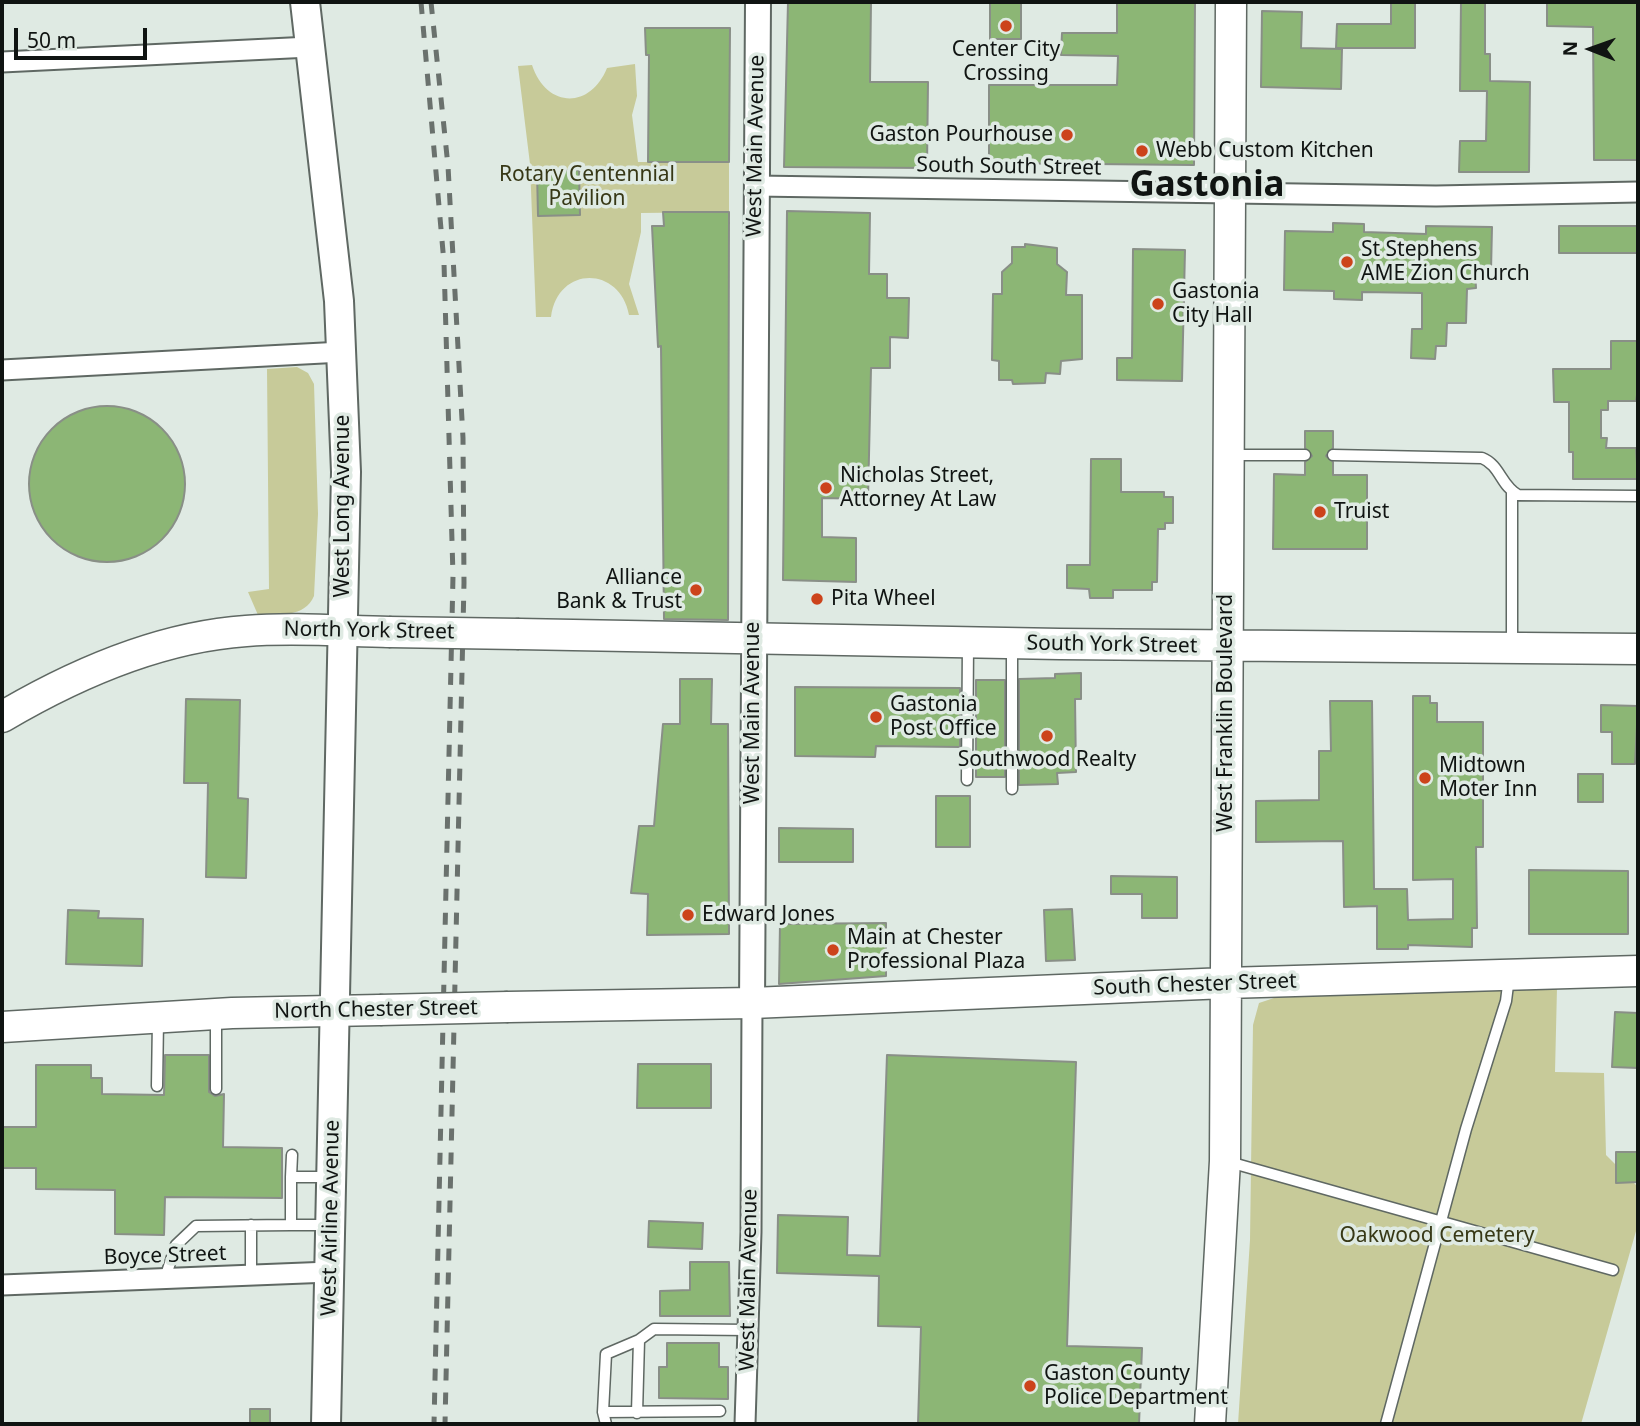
<!DOCTYPE html>
<html>
<head>
<meta charset="utf-8">
<style>
	body { margin:0 }
	#map { position:relative; width:1640px; height:1426px; overflow:hidden; background:#dfeae3; font-family:"Noto Sans",sans-serif }
	canvas { display:block }
	.frame { position:absolute; inset:0; border:4px solid #101412; pointer-events:none }
	.north { position:absolute; left:1556px; top:14px; width:70px; height:70px; -webkit-text-stroke:5px #dfeae3; paint-order:stroke; rotate:271deg; font-size:19px; font-weight:700; line-height:28px; text-align:center; color:#101412 }
	.north::after { content:''; display:block; margin:auto; width:24px; height:32px; background:#101412; clip-path:polygon(50% 0,100% 100%,50% 72%,0 100%) }
	.scale { position:absolute; left:14px; top:28px; width:133px; height:32px; box-sizing:border-box; border:4px solid #101412; border-top:0; padding-left:9px; font-size:21px; line-height:24px; white-space:nowrap; color:#101412; -webkit-text-stroke:5px #dfeae3; paint-order:stroke }
</style>
</head>
<body>
<div id="map">
<canvas width="1640" height="1426"></canvas>
<div class="frame"></div>
<div class="north">N</div>
<div class="scale">50 m</div>
</div>
<script>
const context = document.querySelector('canvas').getContext('2d');
context.lineJoin = 'round';
function paint(path, color) {
  context.fillStyle = color;
  context.fill(path, 'evenodd');
}
function strokePath(path, color, width, dash) {
  context.strokeStyle = color;
  context.lineWidth = width;
  context.lineCap = dash ? 'butt' : 'round';
  context.setLineDash(dash || []);
  context.stroke(path);
}
function write(font, color, halo, rows, align = 'center') {
  context.font = font + ' "Noto Sans",sans-serif';
  context.lineWidth = 7;
  context.setLineDash([]);
  context.textBaseline = 'middle';
  context.strokeStyle = halo;
  context.fillStyle = color;
  for (const [text, x, y, turn = 0] of rows) {
    context.save();
    context.translate(x, y);
    context.rotate((+turn || 0) * Math.PI / 180);
    context.textAlign = isNaN(turn) ? turn : align;
    if (halo) context.strokeText(text, 0, 0);
    context.fillText(text, 0, 0);
    context.restore();
  }
}
const green = new Path2D(`
	M635 64 637 96 632 115 638 162H729V212L641 213V232L629 284 639 315H629C620 266 558 265 551 317H536L530 164 518 66 532 65C546 108 590 110 607 68Z
	M297 367 308 373 314 384 318 514 314 596C305 618 278 614 258 615L248 592 269 589 267 369Z
	M1557 988 1555 1072 1604 1073 1606 1155 1638 1187V1224L1581 1424H1238L1250 1240 1253 1025 1259 1003 1280 996Z`);
const building = new Path2D(`
	M788 2H871L870 82H928L927 168 784 167Z
	M990 2H1021V39H990Z
	M1117 2H1195L1194 165 989 163V85H1117L1118 56 1061 55 1062 33H1117Z
	M1391 2H1415V48H1336L1337 24H1391Z
	M1461 2H1485V54H1490V81L1530 82 1529 172H1459L1460 141H1486L1487 91H1460Z
	M1547 2H1638V160H1594L1593 27 1547 26Z
	M1262 11 1302 12 1301 48 1342 49 1341 89 1261 87Z
	M645 28H730L729 162H648L649 55H646Z
	M579 170 580 215 538 216 537 171Z
	M787 211 870 213 869 274H887V298H909L908 338 890 337V368H871L868 499 822 498V537L856 538V582L783 580Z
	M663 212H729L728 620 664 619 661 346 658 347 652 226H664Z
	M1333 223 1364 224V232L1426 234V226L1492 227 1491 271 1475 272 1476 288 1467 289 1466 323H1447L1446 346H1436L1435 359 1411 358 1412 329H1422V293L1362 292V300L1334 299V291L1284 290 1285 231 1333 232Z
	M1559 226H1638V253H1559Z
	M1025 244 1057 248V264L1067 272 1066 295H1082V359L1061 361 1060 374 1046 373 1045 383 1013 384 1012 380H999V361L992 360 993 294H1002V272L1012 263V247H1025Z
	M1133 249 1185 250 1182 381 1117 380V358H1132Z
	M1611 341H1638V389L1636 401H1608V410H1601V438H1607L1606 448H1636L1638 479H1573V452H1569V402H1554L1553 369H1611Z
	M29 484a78 78 0 1 1 156 0a78 78 0 1 1-156 0Z
	M1305 431H1333V448L1326 456 1333 462V475H1367V549H1273L1274 474 1305 475V462L1312 456 1305 448Z
	M1091 459H1121V492H1164V497H1173V523H1165V529H1158L1157 582H1152V590H1113V598H1090L1089 589 1067 588V565H1090Z
	M1081 673V699H1075L1076 772 1057 773 1058 784 1019 785V679L1055 678V674Z
	M680 679H712L711 724H728L729 934 647 935 648 894 631 893 639 826H654L663 724H680Z
	M976 680H1005V777H976Z
	M795 687 960 688V747L876 746 875 757 795 756Z
	M1413 696H1430V703H1437V722H1483V847H1476L1477 928H1472V947L1408 945V949H1377V906L1344 907 1343 841 1256 842V801L1319 800V751H1331L1330 701H1372L1374 889H1407L1408 920 1453 919V879L1413 880Z
	M186 699 240 700 238 798 248 799 246 878 206 877 208 783H184Z
	M1601 705 1638 706 1635 764H1612V732H1601Z
	M1578 774H1603V802H1578Z
	M936 796H970V847H936Z
	M779 828 853 829V862H779Z
	M1529 870 1628 871V934H1529Z
	M1111 876 1177 877V918H1142V894H1111Z
	M1072 909 1075 960 1046 961 1044 910Z
	M68 910 99 911 98 918 143 919 142 966 66 964Z
	M886 923V976L779 984 780 924Z
	M1615 1012 1638 1013V1068L1612 1067Z
	M165 1055H209V1092L215 1096 224 1094 223 1147 282 1148V1198L165 1197 164 1235 115 1234V1190L36 1189V1168H2V1127H36V1065H91V1078H102V1094L164 1095Z
	M887 1055 1076 1062 1067 1346 1142 1348 1139 1424H918L921 1327 878 1326 879 1276 777 1273 778 1215 848 1217 847 1255 880 1256Z
	M638 1064H711V1108H637Z
	M1616 1152H1638V1182L1616 1183Z
	M649 1221 703 1223 702 1249 648 1247Z
	M690 1262H729L730 1316H660V1291L690 1290Z
	M667 1343H719V1367H728V1399L659 1398V1367H667Z
	M250 1409H270V1424H250Z`);
const service = new Path2D(`
	M1232 455H1305
	M1333 455 1482 458C1500 465 1501 486 1518 495L1638 496
	M1512 644V492
	M967 780 968 644
	M1012 789V646
	M157 1086 158 1020
	M216 1089V1016
	M1229 1162 1613 1270
	M291 1177 292 1155
	M291 1225H329
	M251 1275V1225
	M165 1278 176 1245 196 1226 291 1225V1177H328
	M720 1411 603 1412 606 1354 639 1340 654 1329 749 1330
	M603 1412 606 1424
	M637 1413 639 1340
	M1386 1424 1466 1129 1506 1001 1509 977`);
const minor = new Path2D(`
	M2 62 310 47
	M756 186 1436 196 1638 192
	M2 370 342 352
	M2 1285 330 1272
	M745 1424 751 1232 752 1003`);
const tertiary = new Path2D(`
	M752 1003 758 2`);
const secondary = new Path2D(`
	M305 2 339 301 346 472 326 1424`);
const primary = new Path2D(`
	M519 634 1060 644 1638 649
	M2 717C75 674 159 637 246 631 293 627 341 631 389 632
	M508 1007 752 1003 1226 983 1638 971
	M2 1027 232 1013 380 1010
	M1210 1424 1225 1161 1231 2`);
const rail = new Path2D(`
	M421 2 444 263 453 576 434 1424
	M431 2 448 166 463 438 464 583 445 1424`);
const primaryBridge = new Path2D(`
	M389 632 519 634
	M380 1010 508 1007`);
const markers = [
	[1006,26,7,"#cc431b"],
	[1067,135,7,"#cc431b"],
	[1142,151,7,"#cc431b"],
	[1347,262,7,"#cc431b"],
	[1158,304,7,"#cc431b"],
	[826,488,7,"#cc431b"],
	[1320,512,7,"#cc431b"],
	[696,590,7,"#cc431b"],
	[817,599,7,"#cc431b"],
	[876,717,7,"#cc431b"],
	[1047,736,7,"#cc431b"],
	[1425,778,7,"#cc431b"],
	[688,915,7,"#cc431b"],
	[833,950,7,"#cc431b"],
	[1030,1386,7,"#cc431b"]
];
const poiNames = [
	["Center City",1006,50,"center"],
	["Crossing",1006,74,"center"],
	["Gaston Pourhouse",1053,135,"right"],
	["Webb Custom Kitchen",1156,151],
	["St Stephens",1361,250],
	["AME Zion Church",1361,274],
	["Gastonia",1172,292],
	["City Hall",1172,316],
	["Nicholas Street,",840,476],
	["Attorney At Law",840,500],
	["Truist",1334,512],
	["Alliance",682,578,"right"],
	["Bank & Trust",682,602,"right"],
	["Pita Wheel",831,599],
	["Gastonia",890,705],
	["Post Office",890,729],
	["Southwood Realty",1047,760,"center"],
	["Midtown",1439,766],
	["Moter Inn",1439,790],
	["Edward Jones",702,915],
	["Main at Chester",847,938],
	["Professional Plaza",847,962],
	["Gaston County",1044,1374],
	["Police Department",1044,1398]
];
const streetNames = [
	["West Main Avenue",756,146,-89],
	["South South Street",1009,167,1],
	["West Long Avenue",343,506,-90],
	["North York Street",369,631,1],
	["South York Street",1112,645,1],
	["West Main Avenue",753,713,-90],
	["West Franklin Boulevard",1226,713,-90],
	["South Chester Street",1195,985,-2],
	["North Chester Street",376,1010,-1],
	["West Airline Avenue",331,1218,-89],
	["Boyce Street",165,1256,-2],
	["West Main Avenue",749,1280,-89]
];
const parkNames = [
	["Rotary Centennial",587,175],
	["Pavilion",587,199],
	["Oakwood Cemetery",1437,1236]
];
const townNames = [
	["Gastonia",1207,186]
];
paint(green, '#c7ca99');
paint(building, '#8cb675');
strokePath(building, '#898f87', 2);
strokePath(service, '#5f6863', 13);
strokePath(minor, '#5f6863', 23);
strokePath(tertiary, '#5f6863', 28);
strokePath(secondary, '#5f6863', 32);
strokePath(primary, '#5f6863', 33);
strokePath(service, '#fff', 10);
strokePath(minor, '#fff', 19);
strokePath(tertiary, '#fff', 24);
strokePath(secondary, '#fff', 28);
strokePath(primary, '#fff', 30);
strokePath(rail, '#6a716d', 5, [12, 12]);
strokePath(primaryBridge, '#5f6863', 33, []);
strokePath(primaryBridge, '#fff', 30);
for (const [x, y, r, color] of markers) {
  const dot = new Path2D();
  dot.arc(x, y, r, 0, 2 * Math.PI);
  context.fillStyle = color;
  context.fill(dot);
  strokePath(dot, '#dfeae3', 2.5);
}
write('21px', '#101412', '#dfeae3', poiNames, 'left');
write('21px', '#101412', '#dfeae3', streetNames);
write('21px', '#373816', '#dfeae3', parkNames);
write('bold 35px', '#101412', '#dfeae3', townNames);
</script>
</body>
</html>
